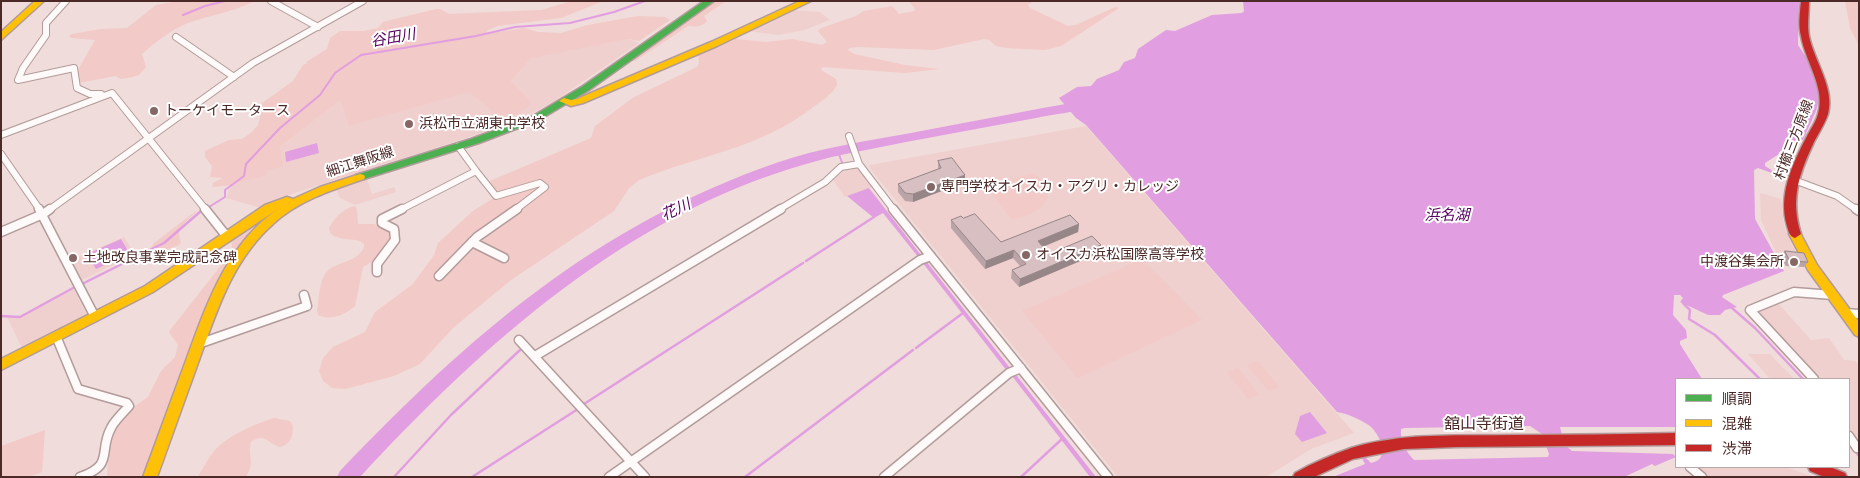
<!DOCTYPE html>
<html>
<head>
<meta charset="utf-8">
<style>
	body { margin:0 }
	#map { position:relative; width:1860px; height:478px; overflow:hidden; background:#f0dcda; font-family:Mulish,"Noto Sans JP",sans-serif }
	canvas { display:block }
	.frame { position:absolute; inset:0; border:2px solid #4b2927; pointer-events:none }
	.legend { position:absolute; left:1675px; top:378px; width:175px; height:90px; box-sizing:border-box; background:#fff; border:1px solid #b7a9a9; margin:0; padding:6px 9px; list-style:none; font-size:15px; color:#4b2927 }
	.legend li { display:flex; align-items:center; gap:10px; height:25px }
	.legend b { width:25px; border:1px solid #b7a9a9 }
</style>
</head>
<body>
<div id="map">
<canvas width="1860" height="478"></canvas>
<div class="frame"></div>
<ul class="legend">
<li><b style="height:6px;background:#4caf50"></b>順調</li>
<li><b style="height:6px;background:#ffc107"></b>混雑</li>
<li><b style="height:6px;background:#c62828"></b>渋滞</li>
</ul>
</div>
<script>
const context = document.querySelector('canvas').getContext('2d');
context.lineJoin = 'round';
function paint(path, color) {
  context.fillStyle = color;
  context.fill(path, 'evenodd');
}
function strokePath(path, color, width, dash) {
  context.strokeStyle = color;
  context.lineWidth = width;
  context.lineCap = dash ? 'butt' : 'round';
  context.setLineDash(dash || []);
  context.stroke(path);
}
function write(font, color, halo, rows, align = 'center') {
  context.font = font + ' Mulish,"Noto Sans JP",sans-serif';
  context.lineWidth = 4;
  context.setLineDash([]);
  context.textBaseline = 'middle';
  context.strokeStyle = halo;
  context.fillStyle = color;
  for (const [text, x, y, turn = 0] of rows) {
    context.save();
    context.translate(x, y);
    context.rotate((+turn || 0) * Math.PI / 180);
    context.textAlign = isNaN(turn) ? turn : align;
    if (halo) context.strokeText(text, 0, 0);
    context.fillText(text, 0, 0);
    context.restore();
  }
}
const built = new Path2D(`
	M791 10 820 12 830 20 804 30 779 35 747 31Z
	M629 39 639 43 553 102 513 123 279 198 261 208 226 198 232 185 266 175V171L279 148 346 96 357 69 529 99 511 81 531 57Z
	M1086 126 1354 433 1311 449 1266 477H1118L869 167 870 165Z
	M854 167 858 168 872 187 845 197 833 180 847 168Z
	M367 179 372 194 394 187 396 192 355 205 340 198 336 189Z
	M1760 193 1781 199 1784 226 1792 245 1800 258 1777 255 1761 220Z
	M124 237 135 254 82 280 71 260Z
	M74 289 87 316 23 350 7 317 19 318Z
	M1777 302 1811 340 1829 338 1844 360 1856 361 1859 367V446L1849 431V379H1817L1756 311Z
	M1748 354H1770L1794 379H1770Z
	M1695 467H1785L1814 477H1707Z`);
const green = new Path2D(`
	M178 1H255C233 12 210 15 188 23 172 29 154 43 142 54L146 67 139 75 133 77 121 79 115 76 79 83 78 70 95 40 71 38 69 36 72 34 101 29 127 28 156 5Z
	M572 1H603L561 18 498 26 488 30 485 34 524 28 538 32 561 33 588 25 638 16 665 17 670 20 639 41 629 39 531 58 511 81 529 99 530 105 518 114 498 115 469 92 349 126 341 100 280 147 283 166 266 171 267 175 232 185 212 187 213 183 223 178 210 177 212 166 205 157V151L229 140 242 139 252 132 258 125 260 117 258 106 293 81 303 65 308 63 306 62 327 49 330 38 340 31H364L378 28 383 22 436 9H440L449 14 541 10Z
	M715 1H726L704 16 707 21C702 27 695 27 688 26L635 61H631Z
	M909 1H1033L1028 5 1030 8 1068 26 1076 25 1115 7 1119 8 1061 46 1045 50 1006 48 996 46 989 40 984 39 934 50 858 47 849 48 848 50 854 54 905 65 939 69 905 73 822 67 821 70 836 79 837 85C832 95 821 101 812 108 759 149 699 155 639 180L629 188 614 211 511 280 453 328 420 364 394 376 345 389 332 388 323 381 319 371 323 358 333 347 365 332 375 312 413 284 434 255 438 243 473 211 495 197 489 183 490 181 591 138 595 126 634 97 697 67 699 64 698 54 736 39 766 42 792 39 822 45 827 42 818 31 821 28 856 16 864 11 892 6 899 14 914 11 915 9Z
	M1845 1H1859V46L1850 28Z
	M1033 173C1065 195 1039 216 1011 219L987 187Z
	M280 206 215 290 198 329 142 477H107L108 459 114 431 131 409 148 397 161 371 175 357 178 345 169 332 171 329 230 254 232 247 231 239Z
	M355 206 357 209 358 224H374L390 230 391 240 378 258 363 267 355 306C345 315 330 321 318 315L317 310C319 299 319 284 325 274 334 261 358 263 364 247V244L360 241C350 238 330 241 329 228 334 218 344 208 355 206Z
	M196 211V212C186 222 175 228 181 242L179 245 133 262 148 253 154 243Z
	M1142 259 1202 320 1078 378 1022 311Z
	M1258 361 1279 387 1269 391 1247 365Z
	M1238 368 1259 395 1248 399 1227 372Z
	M274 418 290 421 293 426C293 436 291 444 280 447 268 444 265 432 251 442 247 456 256 461 246 477H198C203 468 208 458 215 450 229 435 255 424 274 418Z
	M45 430 42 472 29 477H1V446Z`);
const water = new Path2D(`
	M1243 1H1799L1798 45 1808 60 1817 88 1819 100 1816 111 1803 140H1801L1765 163V166L1773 171 1772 173 1758 168 1754 170 1755 219 1784 271 1723 295 1722 297 1737 307 1725 310 1720 315H1708L1680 302 1683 298 1680 295H1674L1673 315 1686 330 1687 338 1680 341V344L1702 379H1676V427H1560L1565 445 1572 451 1673 454 1676 457 1655 466 1652 464 1624 477H1333L1365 464 1362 458 1365 457 1371 463C1391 459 1381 436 1370 426 1362 420 1346 413 1337 412L1086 125 1076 118 1059 98 1077 87 1091 86 1097 79 1119 70 1124 62 1135 58 1138 49 1166 30 1175 31 1212 15 1242 13 1244 11ZM1530 426 1542 434 1549 454 1548 457 1414 460C1406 452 1400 441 1401 429L1405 428Z
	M317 143 319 153 286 162 285 152Z
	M869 188 921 255 919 258 883 213 874 218 847 196Z
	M121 239 130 254 96 269 87 254Z
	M926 261 1010 368 1007 371 922 262Z
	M1012 376H1017L1096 477H1090Z
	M1310 412 1327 433 1302 442 1295 434 1300 416Z`);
const streamFar1 = new Path2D(`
	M183 15 205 6 225 1
	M838 152 843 165
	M209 207 225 197V190L244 176 246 164 280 128 320 95 335 73 361 55 476 36 515 27 570 23 614 12 645 1`);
const stream = new Path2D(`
	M806 261 874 217
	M84 283 164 243 201 211
	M1683 303 1690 310 1689 319 1715 335 1760 379
	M1732 308 1755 328 1803 379
	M1 316 20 317 73 288
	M916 348 963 313
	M584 404 803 263
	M1849 443 1859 456
	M394 477 451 415 520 350
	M472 477 578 409
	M745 477 913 350
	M1021 477 1063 438`);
const river = new Path2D(`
	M1089 100 1096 104 1094 107C1075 112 1055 114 1036 118 992 126 949 134 906 142 873 149 839 154 806 164 627 215 484 343 360 477H337L340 471C470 335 595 226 776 163 819 148 866 141 911 133 970 122 1029 110 1089 100Z`);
const streetFar1 = new Path2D(`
	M66 1 46 23V35L23 68 18 80 74 68 77 88 90 94H101
	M271 1 318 27
	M176 37 234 77
	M1 135 112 93 206 210
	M849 136 859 164 894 210
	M1 154 40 210
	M476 171 496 196 540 183 545 187 515 210
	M1794 180 1837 196 1857 210
	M49 210 253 63 363 1
	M400 210 476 171 458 146
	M778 210 825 182 841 167 859 164`);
const street = new Path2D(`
	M39 209 95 317
	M205 209 224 233 230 235
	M893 209 1108 477
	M1856 209 1859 211
	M1 232 43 214 50 209
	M472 242 504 258
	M377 272V264L395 240 394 229 382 223V219L402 209
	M439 276 477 237 517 209
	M1845 313 1859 314
	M56 336 78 389 127 403 129 406C123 413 115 420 111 428 98 452 115 465 80 477
	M519 340 645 477
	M201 343 307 306 304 295
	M535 356 781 209
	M1814 379 1750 310 1794 292 1833 295
	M1849 436 1857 448
	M1690 467 1702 477
	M609 477 920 260 931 256
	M884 477 1009 373 1021 368`);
const fast = new Path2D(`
	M704 1H714L589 90 539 120 479 143 364 179H356L355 177 356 175 471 139 533 116 583 86Z`);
const slow = new Path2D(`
	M35 1H44L1 40V32Z
	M800 1H811L717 46 583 103 571 106 559 101 564 98 571 100 577 99 711 42Z
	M360 174 364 175 365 177 364 179C331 190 298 201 273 224 232 260 216 313 198 363 184 401 171 439 157 477H143C157 440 170 403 184 366 205 309 225 245 278 209L153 292 1 370V359L145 286 265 205 287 197 293 199 320 187Z
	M1795 230 1799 231 1817 265 1859 322V337L1855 335 1808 270 1789 234Z`);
const jam = new Path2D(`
	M1801 1H1809C1809 13 1807 25 1809 36 1814 61 1835 88 1828 114 1825 123 1819 133 1814 142 1799 174 1790 199 1801 234L1795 238C1789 236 1789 232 1787 226 1778 195 1792 165 1806 138 1810 130 1816 122 1818 114 1826 88 1805 61 1801 36 1798 25 1800 13 1801 1Z
	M1676 433V445L1457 447 1404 449 1353 459 1314 477H1293L1295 473C1313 463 1331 455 1351 448 1403 432 1459 436 1513 435 1567 435 1622 434 1676 433Z
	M1808 467H1830L1845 473 1847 477H1824L1810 471Z`);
const wall = new Path2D(`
	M938 161 965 175V182L913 202 905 201 898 192V184L938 169Z
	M963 218 1001 242 1079 224 1078 232 1043 247 1049 254 1099 253 1019 287 1011 278 1012 270 1020 266 1013 258 985 269 951 228V220Z
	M1785 251 1808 262 1804 267 1786 266 1780 256Z`);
const shadedWall = new Path2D(`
	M965 175V182L913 202V194Z
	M1079 224 1078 232 1037 249 1038 241Z
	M1101 245 1099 253 1019 287 1020 279Z
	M1014 250 1013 258 985 269 986 261Z`);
const building = new Path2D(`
	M952 158 965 175 913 194 905 193 898 184 941 168 938 161Z
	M975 214 1001 242 1070 215 1079 224 1038 241 1049 254 1092 236 1101 245 1020 279 1012 270 1026 264 1014 250 986 261 951 220 961 216 963 218Z
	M1785 251 1804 253 1808 262 1790 261Z`);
const markers = [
	[154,111,5,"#856866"],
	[409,124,5,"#856866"],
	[931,187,5,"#856866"],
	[1026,255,5,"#856866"],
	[73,258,5,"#856866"],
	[1794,262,5,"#856866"]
];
const poiNames = [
	["トーケイモータース",164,111],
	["浜松市立湖東中学校",419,124],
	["専門学校オイスカ・アグリ・カレッジ",941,187],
	["オイスカ浜松国際高等学校",1036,255],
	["土地改良事業完成記念碑",83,258],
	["中渡谷集会所",1784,262,"right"]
];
const streetNames = [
	["村櫛三方原線",1794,140,-69],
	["細江舞阪線",360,162,-18]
];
const waterNames = [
	["谷田川",393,38,-10],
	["花川",676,210,-25],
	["浜名湖",1447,215]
];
const nearStreetnames = [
	["舘山寺街道",1484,424]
];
paint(built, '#efd0ce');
paint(green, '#f2cac7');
paint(water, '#e19ee0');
strokePath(streamFar1, '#e19ee0', 2);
strokePath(stream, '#e19ee0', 2.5);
paint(river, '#e19ee0');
strokePath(streetFar1, '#b29b9a', 8);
strokePath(street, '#b29b9a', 11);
strokePath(fast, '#b29b9a', 3);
strokePath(slow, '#b29b9a', 3);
strokePath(jam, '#b29b9a', 3);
strokePath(streetFar1, '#fdfaf9', 6);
strokePath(street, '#fdfaf9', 8);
paint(fast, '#4caf50');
paint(slow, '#ffc107');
paint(jam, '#c62828');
paint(wall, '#baa4a7');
paint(shadedWall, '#978688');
paint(building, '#d8bfc2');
strokePath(building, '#978688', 1);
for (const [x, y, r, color] of markers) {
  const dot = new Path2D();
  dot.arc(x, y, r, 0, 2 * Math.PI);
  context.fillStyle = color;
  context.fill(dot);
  strokePath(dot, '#fff', 2);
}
write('14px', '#4b2927', '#fff', poiNames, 'left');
write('14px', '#4b2927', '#fff', streetNames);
write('italic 15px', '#55005e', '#fff', waterNames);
write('16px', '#4b2927', '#fff', nearStreetnames);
</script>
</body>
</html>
